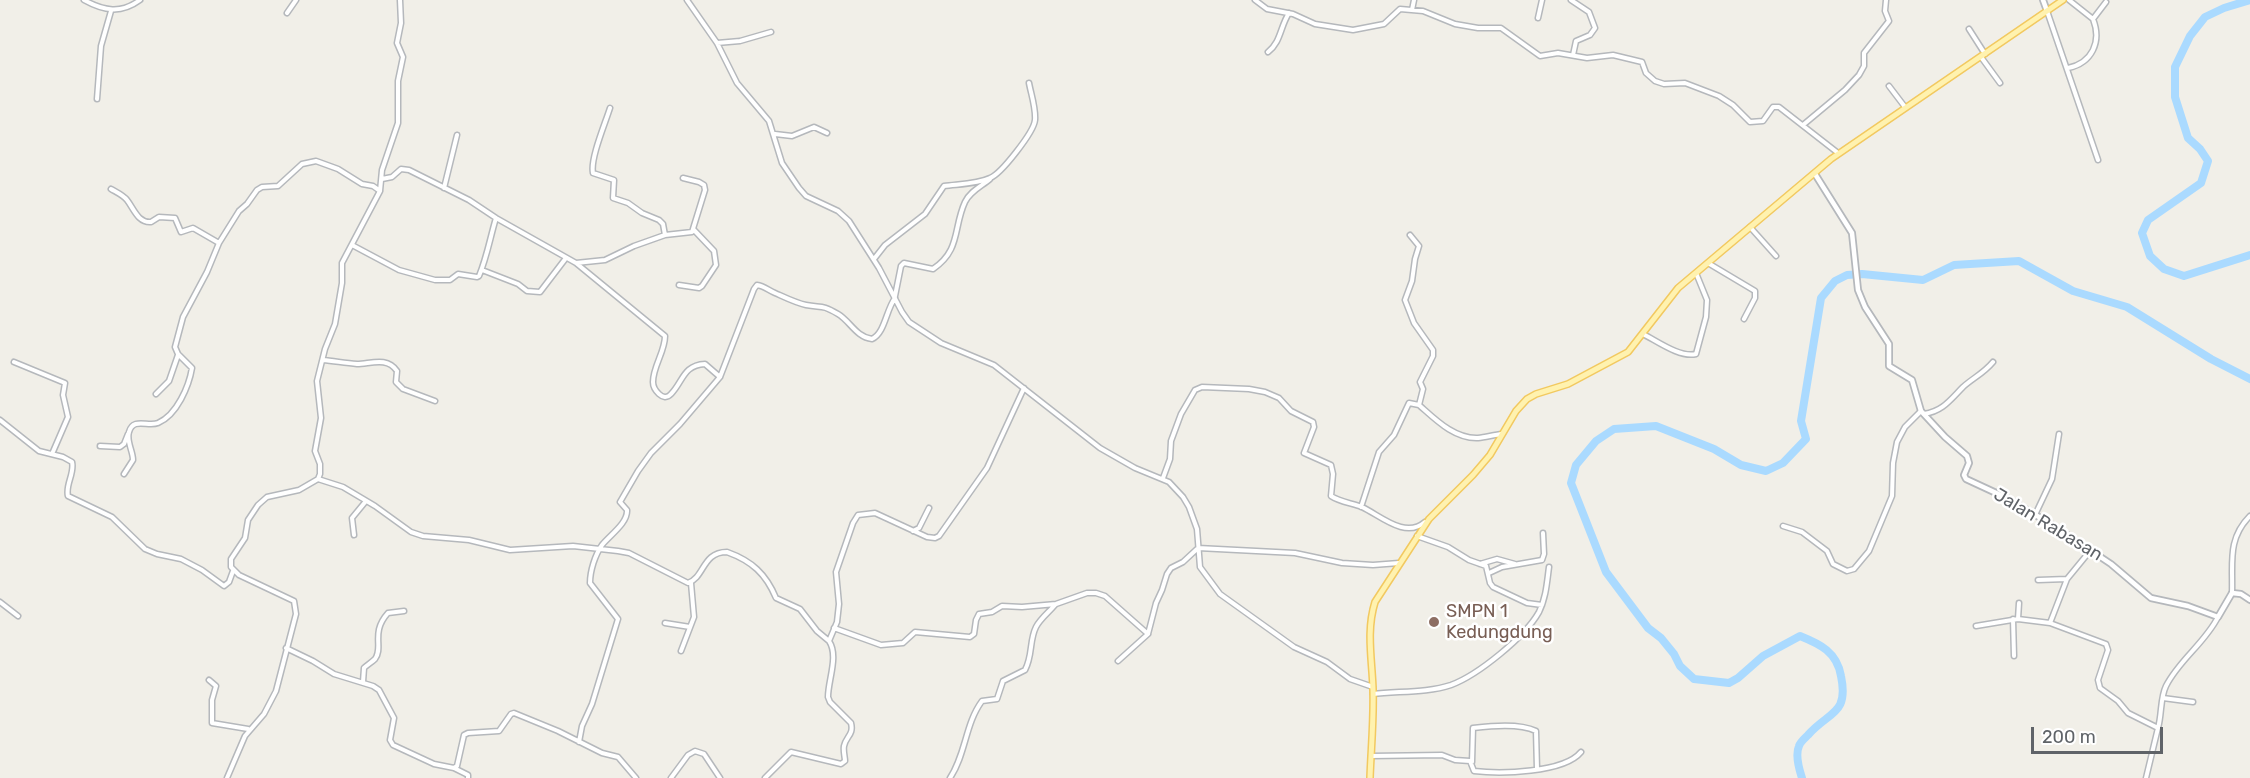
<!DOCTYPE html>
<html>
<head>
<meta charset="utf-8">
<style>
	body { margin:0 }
	#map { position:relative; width:2250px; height:778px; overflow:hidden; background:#f1efe8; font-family:Rubik,sans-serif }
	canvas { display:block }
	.scale { position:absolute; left:2031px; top:727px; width:132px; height:27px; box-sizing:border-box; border:3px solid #5f6368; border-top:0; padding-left:8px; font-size:18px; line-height:21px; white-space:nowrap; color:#5f6368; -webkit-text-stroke:4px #fff; paint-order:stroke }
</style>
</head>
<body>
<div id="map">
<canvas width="2250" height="778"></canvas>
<div class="scale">200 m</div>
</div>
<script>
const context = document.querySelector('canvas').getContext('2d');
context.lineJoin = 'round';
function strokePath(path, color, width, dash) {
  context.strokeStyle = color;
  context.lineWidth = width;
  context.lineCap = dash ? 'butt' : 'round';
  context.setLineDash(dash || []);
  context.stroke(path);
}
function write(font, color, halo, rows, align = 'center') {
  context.font = font + ' Rubik,sans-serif';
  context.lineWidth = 5;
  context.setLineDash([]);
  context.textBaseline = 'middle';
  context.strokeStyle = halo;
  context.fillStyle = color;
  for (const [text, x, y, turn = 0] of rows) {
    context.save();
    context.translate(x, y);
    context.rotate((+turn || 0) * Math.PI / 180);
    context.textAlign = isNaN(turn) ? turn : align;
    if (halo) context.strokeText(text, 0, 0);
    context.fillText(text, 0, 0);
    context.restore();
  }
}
const river = new Path2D(`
	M2250 0 2224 8 2205 17 2190 36 2175 67V97L2188 138 2200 149 2208 161 2201 183 2148 220 2142 233 2150 256 2164 269 2184 276 2250 255
	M1802 778C1799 769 1795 755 1799 746 1800 742 1805 738 1808 735 1829 711 1849 715 1841 676 1837 652 1820 644 1800 636L1763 656 1738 678 1729 683 1694 679 1680 666 1674 654 1661 638 1648 628 1606 572 1571 483 1576 465 1596 441 1614 429 1656 426 1714 449 1741 465 1766 471 1783 463 1806 439 1801 421 1821 298 1835 281 1847 275 1862 274 1923 280 1954 265 2019 261 2073 291 2127 307 2211 359 2250 379`);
const minor = new Path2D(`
	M84 0C104 11 121 14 140 0
	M687 0 717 43 737 83 769 121 782 163 799 188 806 196 838 211 849 221 879 268 902 312 909 322 941 343 994 365 1100 448 1135 468 1169 482 1183 497 1189 507 1197 529 1200 567 1220 594 1294 647 1327 662 1350 679 1373 687
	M1255 0 1267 9 1293 14 1315 24 1353 30 1384 24 1400 9 1423 11 1455 24 1478 28H1501L1540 56 1558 53 1587 58 1613 55 1642 62 1646 73 1655 81 1664 84 1685 83 1719 96 1733 105 1750 122 1763 121 1773 107H1779L1838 153
	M1571 0 1589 12 1595 28 1590 35 1576 41 1573 55
	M1412 10 1414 0
	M2047 11 2098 160
	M287 13 296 0
	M1538 18 1542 0
	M2093 19 2106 2
	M1969 29 1985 54
	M717 43 740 41 771 32
	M1268 52C1281 42 1280 27 1289 13
	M1981 57 2000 83
	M2068 68C2092 63 2102 42 2093 19L2069 0
	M1889 86 1905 107
	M97 99 101 46 111 11
	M610 108C605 124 590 159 593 173L614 180 613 198 628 203 642 213 659 220 663 224 665 235
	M1803 125 1845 90 1859 75 1864 66V53L1889 21 1885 11 1886 0
	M775 134 792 136 814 127 827 133
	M382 179 392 177 401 169 409 170 469 200 496 218 576 263 605 260 634 246 665 235 692 232 705 190 704 185 699 182 683 178
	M444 188 457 135
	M111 189C116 192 123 195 127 200 134 209 138 223 151 222L159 217 175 218 181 232 193 228 219 243
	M1750 227 1776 256
	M1410 235 1419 246 1415 259 1412 281 1405 300 1414 323 1433 350V356L1420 382 1423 389 1419 405C1435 419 1454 439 1478 438 1486 437 1494 435 1502 434
	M352 245 399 270 435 280H450L458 274 477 277 479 276C487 257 490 238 496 218
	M874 259 885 245 925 214 944 186C959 184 977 184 990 178 1001 174 1034 132 1035 120 1036 108 1031 94 1029 83
	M576 263 665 336C665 352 653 366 653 382 653 389 663 403 671 394 683 382 683 365 705 364L720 377
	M1708 263 1755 291V298L1744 319
	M482 270 518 284 527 291 540 292 566 258
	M679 285 699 288 702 286 716 265 714 251 694 230
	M895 296 901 266 904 263 933 269C961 250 953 228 965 202 970 191 982 186 990 179
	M1643 334C1657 341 1680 358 1696 354L1706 317 1707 300 1696 273
	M323 360C334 361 345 363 357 364 370 364 387 356 397 371L396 382 403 389 435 401
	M14 362 65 383 63 395 68 417 52 454
	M156 394 169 381 178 355
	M1924 414C1943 411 1950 400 1963 387 1973 378 1984 373 1993 362
	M0 420 39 451 63 457 72 462C75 473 65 485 68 496L112 517 145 549 157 554 181 559 202 570 224 586 229 582 233 571
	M100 446 120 447 124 444 128 434
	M124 474 133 460C133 451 126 441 129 432 133 417 148 427 158 423 177 415 189 386 192 368L178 354 175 347 183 317 207 272 219 243 239 211 247 204 257 190 262 187 278 186 302 164 316 161 338 169 362 184 373 186 380 191
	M1163 478 1170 459 1171 441 1181 414 1195 390 1202 387 1249 389 1265 392 1279 398 1291 411 1313 422 1314 427 1304 453 1331 465 1333 474 1331 496C1340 502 1352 503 1362 507 1381 516 1405 539 1425 522
	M318 479 343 487 375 506 411 532 423 536 469 540 510 550 573 546 618 551 629 553 688 583C705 577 702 552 727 552 752 561 766 574 776 598L800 609 817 631 829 641
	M1361 507 1379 452 1394 435 1409 403 1419 405
	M2035 515 2052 479 2059 434
	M1783 526 1802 532 1827 551 1833 564 1847 571 1854 569 1869 551 1892 496 1893 463 1897 442 1905 427 1921 411
	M913 531 919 528 929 508
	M354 535 352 518 366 501
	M1417 536 1448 547 1469 560 1486 566 1490 583 1493 587 1527 603 1542 605
	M1198 548 1295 553 1342 563 1373 565 1399 563
	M1480 564 1497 559 1515 564
	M1489 573 1502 567 1542 560 1544 554 1543 533
	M2038 580 2067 579
	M2232 593C2233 563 2227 539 2250 516
	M0 602 18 616
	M2013 619 2014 656
	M2018 619 2019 603
	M665 623 690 627
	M2050 623 2067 579 2090 551
	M1976 626 2018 619 2050 623 2106 644 2108 650 2098 680 2100 688 2118 701 2128 713 2158 728 2146 778
	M834 628 881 645 903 643 915 632 970 637 974 634 976 620 979 614 992 612 1002 606 1022 607 1056 604 1087 593H1096L1105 596 1148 634
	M286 648 313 661 334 674 373 686 379 690 394 718 390 740 393 745 434 764 454 768 457 766 464 735 468 733 499 731 511 714 514 713 558 731 602 753 618 757 636 778
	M681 651 694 617 691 583
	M1118 661 1148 634 1156 603 1162 590 1167 574 1171 568 1183 562 1197 549
	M209 680 216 686 212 700V723L248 729
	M363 682 364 668C367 665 372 662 375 659 384 647 370 633 388 613L404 611
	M1373 694C1398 691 1427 693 1451 685 1478 675 1525 637 1539 612 1546 598 1547 582 1549 567
	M2163 698 2193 702
	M2158 728C2162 714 2160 698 2166 686 2179 660 2205 643 2218 617
	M579 742 582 726 592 704 618 619 590 583C590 571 595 555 602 545 610 535 628 523 627 510L620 502 638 471 651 453 680 424 720 377 754 289 757 285C764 286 768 290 775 293 784 297 796 303 806 305 822 308 821 304 838 314 850 321 856 337 872 339 885 333 886 310 895 298
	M1371 756 1442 755 1455 760 1470 761 1474 771C1500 774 1564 773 1581 752
	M1472 762 1473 728C1491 726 1519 723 1536 731L1537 769
	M454 768 468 775V778
	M227 778 245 736 264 714 276 691 296 614 294 601 239 575 231 567V559L245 538 248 520 258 505 267 497 299 490 318 479 320 474V464L315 451 321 418 317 381 325 349 335 324 342 283V263L380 191 382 170 398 123V81L403 57 397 43 401 23 400 0
	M671 778 688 755 695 751 704 754 720 778
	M765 778 791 752 841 764 845 761C845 757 843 751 844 746 846 736 854 735 851 723L830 702 828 697C828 680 839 656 829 641L837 622 839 604 836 572 853 523 858 515 875 513 927 537 935 538 939 536 987 468 1024 388
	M950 778C966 754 965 724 982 701L997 699 1003 681 1025 670C1033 655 1029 641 1036 627 1040 619 1049 612 1055 605`);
const tertiary = new Path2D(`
	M1815 174 1852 233 1858 290 1865 307 1889 344V366L1912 380 1921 411 1945 437 1967 456 1969 463 1964 475 1966 479 2007 498 2054 526 2111 564 2151 598 2188 606 2218 617 2232 593 2241 594 2250 600`);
const secondary = new Path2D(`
	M2043 0 2047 11`);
const primary = new Path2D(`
	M1370 778C1371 749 1374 719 1373 689 1372 659 1366 631 1375 602L1429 519 1473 475 1490 455 1516 411 1527 399 1536 394 1568 384 1628 352 1678 288 1831 159 2063 0`);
const markers = [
	[1434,622,6,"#8d6e63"]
];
const streetNames = [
	["Jalan Rabasan",2048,525,31]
];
const educationNames = [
	["SMPN 1",1446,612],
	["Kedungdung",1446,633]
];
strokePath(river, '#aadaff', 8);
strokePath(minor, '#b5b8bc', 7);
strokePath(tertiary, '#b5b8bc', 8);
strokePath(secondary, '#b6babf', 8);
strokePath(primary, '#f2c960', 8);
strokePath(minor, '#fff', 4);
strokePath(tertiary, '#fff', 4.5);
strokePath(secondary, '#fff', 4.5);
strokePath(primary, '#fff2af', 5);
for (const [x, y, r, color] of markers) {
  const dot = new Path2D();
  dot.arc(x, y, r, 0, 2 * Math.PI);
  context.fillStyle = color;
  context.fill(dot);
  strokePath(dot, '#fff', 2);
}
write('18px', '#5f6368', '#fff', streetNames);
write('18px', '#785e54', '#fff', educationNames, 'left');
</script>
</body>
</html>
